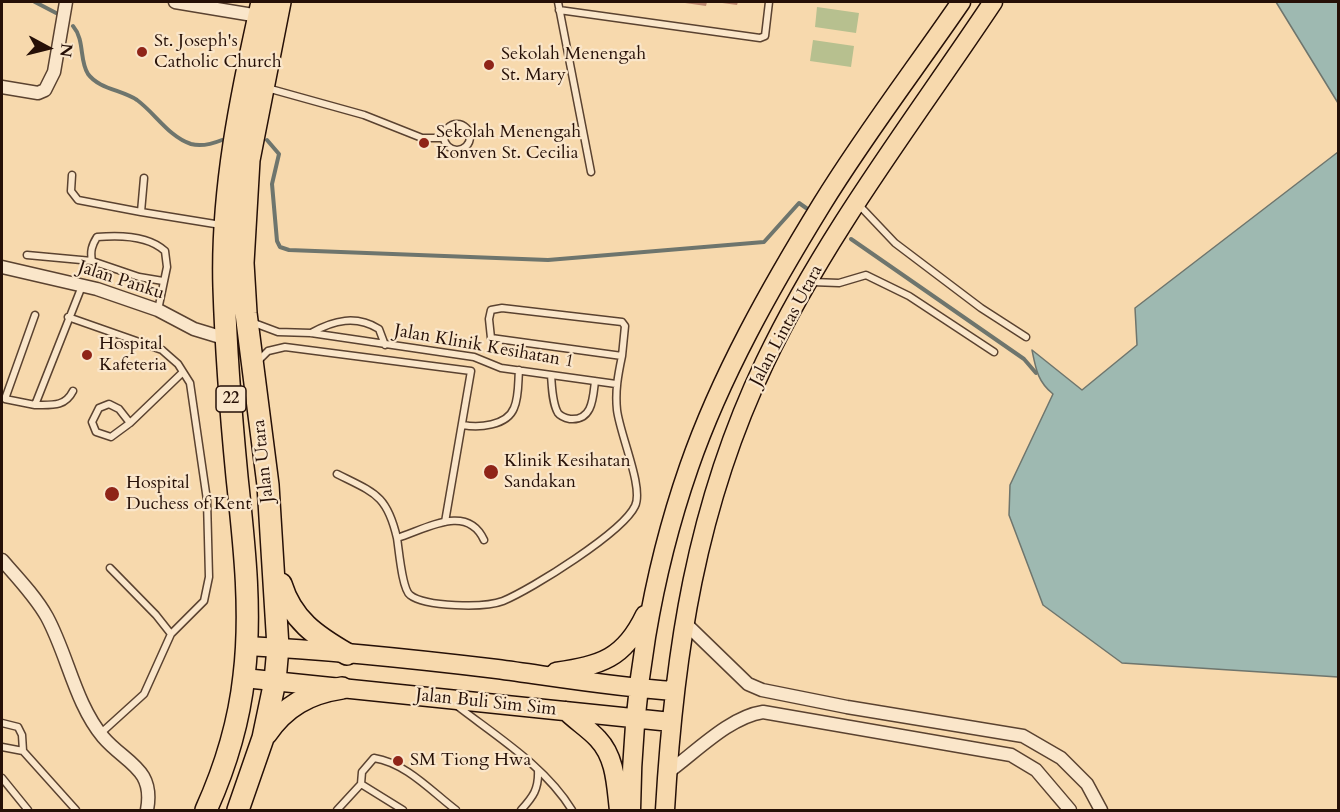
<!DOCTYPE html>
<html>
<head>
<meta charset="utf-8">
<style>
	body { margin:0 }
	#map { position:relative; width:1340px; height:812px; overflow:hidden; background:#f7d9ad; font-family:Cardo,serif }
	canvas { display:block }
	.frame { position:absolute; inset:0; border:3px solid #261007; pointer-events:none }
	.north { position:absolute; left:18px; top:18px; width:60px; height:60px; -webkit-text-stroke:4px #fae6ca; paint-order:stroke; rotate:97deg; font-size:16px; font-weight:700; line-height:24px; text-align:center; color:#261007 }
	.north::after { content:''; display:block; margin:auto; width:21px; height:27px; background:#261007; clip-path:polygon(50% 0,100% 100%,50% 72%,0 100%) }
</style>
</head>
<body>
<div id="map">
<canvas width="1340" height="812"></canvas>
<div class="frame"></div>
<div class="north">N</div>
</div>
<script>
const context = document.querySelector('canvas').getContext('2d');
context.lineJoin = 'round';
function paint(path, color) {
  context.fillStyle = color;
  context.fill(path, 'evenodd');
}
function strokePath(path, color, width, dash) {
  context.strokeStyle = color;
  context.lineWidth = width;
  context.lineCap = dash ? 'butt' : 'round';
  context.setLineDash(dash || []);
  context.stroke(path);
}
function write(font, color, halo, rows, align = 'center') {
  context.font = font + ' Cardo,serif';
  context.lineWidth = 4.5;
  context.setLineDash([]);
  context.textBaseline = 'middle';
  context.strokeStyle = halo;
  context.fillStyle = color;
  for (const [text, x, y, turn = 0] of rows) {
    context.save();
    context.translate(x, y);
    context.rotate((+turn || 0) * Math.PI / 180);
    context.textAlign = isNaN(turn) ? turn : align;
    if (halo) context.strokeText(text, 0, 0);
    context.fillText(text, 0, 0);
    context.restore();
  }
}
const green = new Path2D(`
	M817 7 859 13 856 33 815 27Z
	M813 40 854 46 851 67 810 61Z`);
const water = new Path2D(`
	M1276 2H1338V103Z
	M1338 152V677L1122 663 1043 605 1009 515 1010 485 1053 394C1038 382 1036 370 1032 350L1082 390 1137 345 1135 308Z`);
const stream = new Path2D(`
	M35 2 58 14
	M73 26C85 40 79 60 88 74 99 89 122 90 137 100 155 113 169 137 191 144 202 147 212 144 222 140
	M267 140 279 154 272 184 277 241 280 247 289 250 548 260 764 242 799 203 809 210
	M851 239 1024 359 1036 373`);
const lane = new Path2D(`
	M558 2 591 172
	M559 10 760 38 765 36 769 2
	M267 88 364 115 422 138H444
	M444 137a13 13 0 1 1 26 0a13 13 0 1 1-26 0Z
	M72 175 71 191 78 200 141 212
	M144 178 141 212 221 225
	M858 204 895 243 981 308 1026 337
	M27 255 92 261
	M812 282 839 283 866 275 909 296 994 352
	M158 310 167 267 165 251C149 236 119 235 97 237 92 245 90 251 92 261L139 277 163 281
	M35 315 5 399 35 405 82 286
	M68 317 162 350 178 364 190 383 207 500 209 577 204 601 171 634 144 694 101 733
	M254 323 278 332 311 333 474 357 501 368 616 384
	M311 333C334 320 356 315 379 329L385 345
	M259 360 268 351 285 347 471 371 445 522
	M551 375C552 386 552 403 558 413 561 417 565 418 570 419 593 421 593 397 595 381
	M109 404 119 409 130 423 111 437 96 432 92 422 99 408Z
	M35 405C52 405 65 407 73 391
	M130 423 183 372
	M463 425C478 428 507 426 514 408 519 397 518 382 519 370
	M337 474C375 493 387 495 397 538
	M484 540C467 503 426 529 397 538 399 550 402 589 410 595 425 607 485 608 503 601 532 589 623 532 635 506 644 488 620 435 617 410 615 391 618 375 622 356L625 326 622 322 502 308 491 310 489 319 491 338 622 356
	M110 568 156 615 171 634
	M456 705C496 736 545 766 572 810
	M2 723 18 727 22 735 23 751
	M2 747 23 751 76 810
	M2 778 28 810
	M337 810 361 784
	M403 810 361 784 362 772 374 758C406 763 431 791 456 810
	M521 810C533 797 539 789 538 770`);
const street = new Path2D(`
	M175 2 259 16
	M2 87 38 93 45 90 54 72 66 2
	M2 267 97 289 158 310 194 329 227 339
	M2 560C17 577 36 597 47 617 68 656 75 703 103 737 125 763 155 768 147 810
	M684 622 748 684 762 690 847 707 1023 736 1061 758 1087 784 1101 810
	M667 773C695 753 729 717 763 712L1011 755 1036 770 1070 810`);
const primary = new Path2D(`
	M247 646C330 650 414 659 497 669 556 677 614 687 674 691
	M556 672C601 665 624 659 645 615
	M244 678 671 722
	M566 711C576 721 589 729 598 739 616 758 616 786 619 810
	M631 810C632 695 651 576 689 467 721 375 771 287 822 204 865 134 915 69 961 2
	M665 810C674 653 696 506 765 362 826 234 915 119 993 2`);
const highway = new Path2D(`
	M281 584C292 620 316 636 347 654
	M266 734C285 706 309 693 342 688
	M206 810C225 768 239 722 244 676 252 611 244 543 237 477 231 415 226 351 224 288 221 192 241 95 262 2
	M238 810 263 738 275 681 278 647 268 485 246 313 243 263 249 160 280 2`);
const wall = new Path2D(`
	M678 2H707L706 6Z
	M715 2H738L737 5Z`);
const markers = [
	[142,52,6,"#8f2418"],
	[489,65,6,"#8f2418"],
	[424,143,6,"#8f2418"],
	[87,355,6,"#8f2418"],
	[491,472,8,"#8f2418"],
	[112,494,8,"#8f2418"],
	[398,761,6,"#8f2418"]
];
const shields = [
	[231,399,30]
];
const shieldNames = [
	["22",231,399]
];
const poiNames = [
	["St. Joseph's",154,42],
	["Catholic Church",154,63],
	["Sekolah Menengah",501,55],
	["St. Mary",501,76],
	["Sekolah Menengah",436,133],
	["Konven St. Cecilia",436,154],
	["Hospital",99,345],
	["Kafeteria",99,366],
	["Klinik Kesihatan",504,462],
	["Sandakan",504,483],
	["Hospital",126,484],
	["Duchess of Kent",126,505],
	["SM Tiong Hwa",410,761]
];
const streetNames = [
	["Jalan Panku",121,281,18],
	["Jalan Lintas Utara",787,326,-62],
	["Jalan Klinik Kesihatan 1",484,347,10],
	["Jalan Utara",264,461,-96],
	["Jalan Buli Sim Sim",486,703,6]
];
paint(green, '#b7c08f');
paint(water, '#9eb9b1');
strokePath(water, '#6e756d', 1.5);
strokePath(stream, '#6e756d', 4);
strokePath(lane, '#5a4230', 9);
strokePath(street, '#5a4230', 15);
strokePath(primary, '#261007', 21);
strokePath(highway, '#261007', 24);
strokePath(lane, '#fae6ca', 6);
strokePath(street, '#fae6ca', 12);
strokePath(primary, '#f7d9ad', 18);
strokePath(highway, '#f7d9ad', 21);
paint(wall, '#c28d74');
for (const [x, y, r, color] of markers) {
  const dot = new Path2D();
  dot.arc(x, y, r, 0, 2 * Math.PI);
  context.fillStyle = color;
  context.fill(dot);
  strokePath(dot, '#fae6ca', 2);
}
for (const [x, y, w] of shields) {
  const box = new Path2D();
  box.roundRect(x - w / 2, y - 13, w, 26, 4.5);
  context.fillStyle = '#fae6ca';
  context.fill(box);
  strokePath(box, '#261007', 1.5);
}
write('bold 16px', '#261007', null, shieldNames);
write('18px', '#261007', '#fae6ca', poiNames, 'left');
write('18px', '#261007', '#fae6ca', streetNames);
</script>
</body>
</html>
